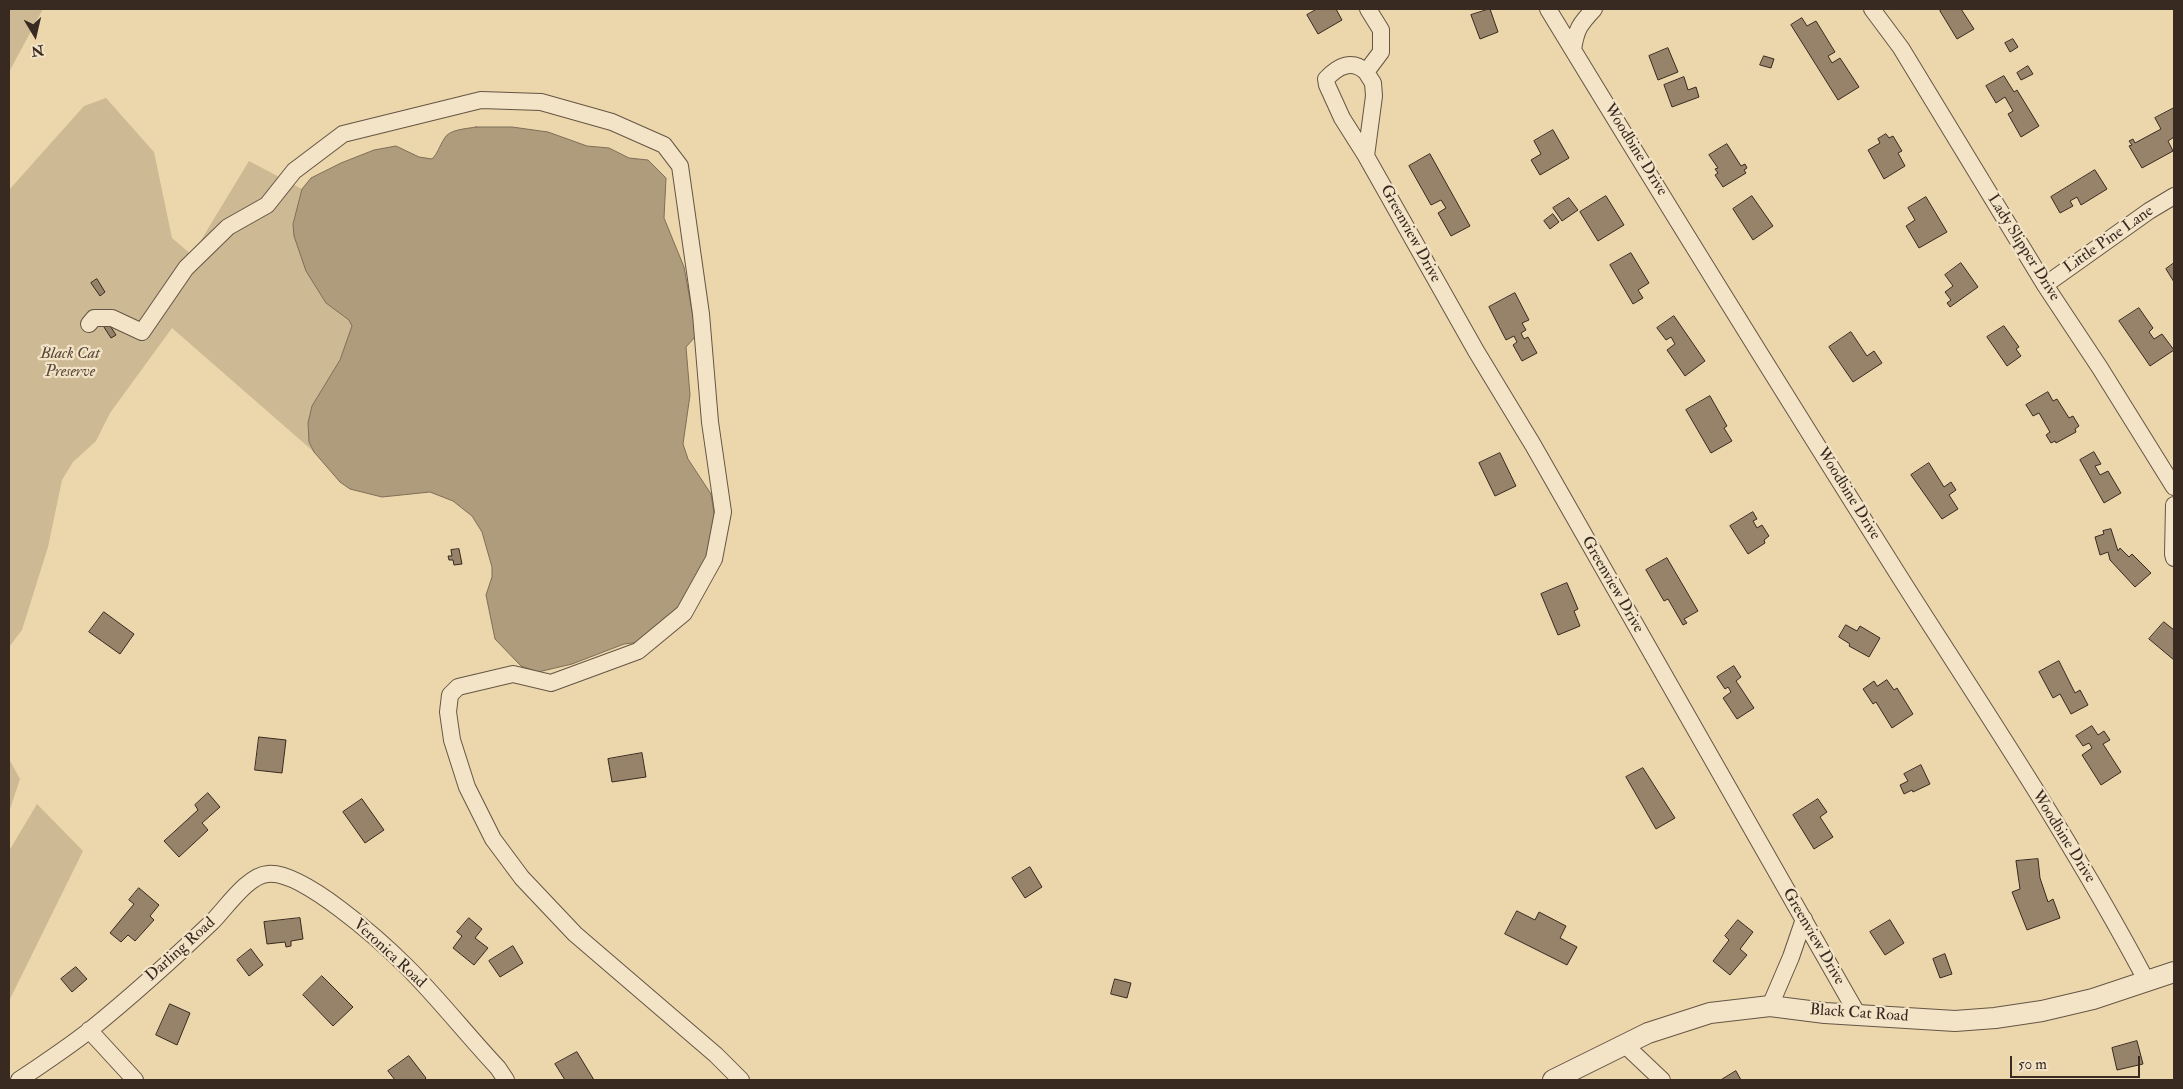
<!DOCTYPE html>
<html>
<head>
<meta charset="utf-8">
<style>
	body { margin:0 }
	#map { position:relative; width:2183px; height:1089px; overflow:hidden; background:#ecd6ab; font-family:"IM FELL Double Pica",serif }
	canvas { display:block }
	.frame { position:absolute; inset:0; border:10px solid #382a21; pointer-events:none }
	.north { position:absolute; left:10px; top:10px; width:50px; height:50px; -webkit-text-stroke:4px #f3e4c8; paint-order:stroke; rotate:171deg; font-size:14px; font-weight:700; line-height:20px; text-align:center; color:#382a21 }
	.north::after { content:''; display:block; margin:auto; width:18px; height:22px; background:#382a21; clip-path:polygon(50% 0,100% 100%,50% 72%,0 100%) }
	.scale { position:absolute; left:2010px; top:1056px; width:130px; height:22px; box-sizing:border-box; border:2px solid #382a21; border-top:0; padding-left:6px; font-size:15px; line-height:18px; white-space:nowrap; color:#382a21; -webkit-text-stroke:4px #f3e4c8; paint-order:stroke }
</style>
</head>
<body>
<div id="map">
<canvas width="2183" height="1089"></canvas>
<div class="frame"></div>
<div class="north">N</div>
<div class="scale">50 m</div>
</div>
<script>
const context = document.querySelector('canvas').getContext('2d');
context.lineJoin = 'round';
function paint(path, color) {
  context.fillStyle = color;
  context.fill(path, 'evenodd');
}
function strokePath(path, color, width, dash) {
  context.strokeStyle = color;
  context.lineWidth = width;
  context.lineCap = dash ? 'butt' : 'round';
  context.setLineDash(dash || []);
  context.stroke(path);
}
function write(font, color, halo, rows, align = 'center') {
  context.font = font + ' "IM FELL Double Pica",serif';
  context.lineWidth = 4.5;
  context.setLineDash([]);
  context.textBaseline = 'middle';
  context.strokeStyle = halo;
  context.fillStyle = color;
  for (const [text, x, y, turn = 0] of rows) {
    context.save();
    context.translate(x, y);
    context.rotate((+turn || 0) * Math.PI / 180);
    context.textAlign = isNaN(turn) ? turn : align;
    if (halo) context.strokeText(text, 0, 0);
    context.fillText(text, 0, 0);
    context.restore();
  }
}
const green = new Path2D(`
	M9 9H43L9 72Z
	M106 98 154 152 172 238 192 255 249 161 302 189 293 224 326 303 350 320 352 326C348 337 345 349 340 359 325 392 296 412 314 452L172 328 110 413 96 441 73 462 62 480 48 547 22 630 9 647V190L84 106Z
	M9 759 20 779 9 812Z
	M37 804 83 851 9 1001V851Z`);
const water = new Path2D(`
	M476 127H512L548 132 587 146 609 148 629 158 648 160 666 178 664 218 684 267 695 327V337L686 347 690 395 683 444 688 459 711 494 716 525 713 554 673 616 640 642 624 644 572 664 538 672 521 666 495 639 486 595 492 577V567L482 532 472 516 453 501 430 492 382 497 350 489 340 482 314 452 309 442 308 423 312 406 340 360 352 326 349 320 326 303 306 271 294 236 293 224 302 189 311 178 341 163 374 150 396 146 419 157 432 159C438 153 439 147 444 139 449 129 466 129 476 127Z`);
const building = new Path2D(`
	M1317 9H1336L1342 20 1318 34 1307 15Z
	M1490 9 1498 32 1480 39 1471 15Z
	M1943 9H1961L1974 29 1957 39 1940 11Z
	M1802 18 1807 26 1816 21 1835 52 1828 56 1832 63 1840 58 1859 87 1838 100 1791 25Z
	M2013 39 2018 47 2010 52 2005 43Z
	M1668 48 1678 72 1658 80 1649 56Z
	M1764 56 1774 59 1771 68 1760 65Z
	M2028 66 2033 74 2021 80 2017 73Z
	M2004 76 2014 92 2017 90 2039 126 2021 137 2008 114 2013 111 2005 97 1996 103 1986 86Z
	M1684 77 1688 90 1696 87 1699 97 1672 107 1664 85Z
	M2174 108V137L2168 141 2173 151 2142 168 2129 146 2132 145 2129 141 2133 139 2135 143 2161 129 2155 118Z
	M1553 130 1569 158 1540 175 1531 160 1541 154 1534 141Z
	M1886 134 1889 138 1893 136 1902 151 1898 153 1905 166 1884 179 1868 150 1880 143 1878 139Z
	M1727 144 1741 166 1745 164 1747 168 1744 170 1746 173 1723 187 1715 175 1718 173 1715 169 1718 168 1709 155Z
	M1430 154 1470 226 1451 236 1438 213 1446 208 1441 200 1431 205 1409 166Z
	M2095 170 2107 189 2081 205 2077 197 2070 201 2073 206 2060 213 2051 197Z
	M1606 196 1624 225 1598 241 1580 212Z
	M1752 196 1773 226 1753 240 1733 209Z
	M1926 197 1947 232 1919 248 1906 226 1915 220 1908 208Z
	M1569 198 1578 210 1562 221 1553 208Z
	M1553 214 1559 222 1550 229 1544 221Z
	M1631 253 1649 283 1638 290 1643 298 1633 304 1610 265Z
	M1961 263 1978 287 1950 307 1947 303 1951 300 1945 292 1953 286 1945 275Z
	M2174 263V282L2166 269Z
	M97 279 105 292 100 296 91 283Z
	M1515 293 1529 320 1522 323 1526 330 1521 333 1524 339 1528 337 1537 353 1522 361 1513 345 1517 342 1514 336 1506 340 1489 307Z
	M2139 308 2153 328 2149 332 2154 339 2162 334 2174 350 2150 366 2119 321Z
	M1674 316 1705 361 1685 376 1667 350 1675 344 1671 337 1666 340 1657 328Z
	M107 321 116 335 111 338 102 324Z
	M2004 326 2019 347 2016 349 2021 356 2007 366 1987 337Z
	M1851 332 1867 356 1874 351 1882 363 1853 382 1829 347Z
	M2048 392 2053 401 2057 399 2069 418 2073 416 2079 426 2075 429 2076 432 2056 443 2055 441 2051 443 2046 435 2050 432 2039 413 2033 416 2026 405Z
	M1710 396 1727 426 1724 428 1732 441 1711 453 1686 410Z
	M2094 452 2101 464 2095 466 2100 475 2108 471 2121 493 2104 503 2080 460Z
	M1500 453 1516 486 1495 496 1479 463Z
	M1929 463 1944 487 1951 482 1956 490 1949 495 1958 509 1942 519 1911 475Z
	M1753 512 1757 519 1753 521 1757 528 1762 525 1769 536 1764 540 1765 543 1748 554 1730 526Z
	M2111 529 2118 551 2120 548 2129 557 2132 554 2151 573 2135 587 2110 560 2108 552 2100 555 2095 537 2104 534 2103 531Z
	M459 549 462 564 454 565 453 560H449L448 556H452L451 550Z
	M1667 558 1698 611 1684 619 1687 623 1683 625 1668 599 1664 601 1646 570Z
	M1567 583 1578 609 1574 611 1580 626 1558 635 1541 594Z
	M104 612 134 634 120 654 89 632Z
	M2164 622 2174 630V660L2149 639Z
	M1846 625 1857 631 1860 626 1880 638 1869 657 1849 646 1850 644 1839 637Z
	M2059 661 2075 693 2080 690 2088 705 2071 714 2060 694 2053 698 2039 672Z
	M1734 666 1741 677 1736 681 1754 708 1737 719 1723 698 1731 692 1728 687 1725 689 1717 677Z
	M1887 680 1894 690 1897 688 1913 714 1892 728 1876 702 1873 704 1863 689 1874 681 1877 686Z
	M2092 726 2098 735 2104 731 2110 740 2103 744 2121 772 2101 785 2082 755 2092 748 2089 743 2083 746 2076 736Z
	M259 737 286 740 282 773 255 770Z
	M642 753 646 777 612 782 608 759Z
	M1921 765 1930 784 1913 792 1912 790 1904 794 1900 785 1908 781 1904 774Z
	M1643 768 1675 818 1656 829 1626 777Z
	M208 793 220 807 202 823 208 830 179 857 164 841 198 810 195 805Z
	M362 799 384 830 365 843 343 812Z
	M1818 799 1827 812 1820 817 1833 837 1814 849 1793 815Z
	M2038 859 2040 878 2048 902 2053 899 2060 918 2027 930 2012 892 2020 889 2016 861Z
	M1030 867 1042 887 1025 898 1012 878Z
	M139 888 159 905 150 916 154 920 135 941 128 935 121 942 110 933 134 904 129 900Z
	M1517 911 1535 920 1539 912 1566 926 1560 938 1577 947 1567 965 1505 934Z
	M300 918 303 939 291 941V946L286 947 285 942 267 944 264 922Z
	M469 918 482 929 475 938 488 948 474 965 453 948 462 936 457 932Z
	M1738 920 1753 932 1740 949 1747 955 1730 975 1713 961 1729 940 1725 936Z
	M1890 920 1904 943 1885 955 1870 932Z
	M513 946 523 963 500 977 489 961Z
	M251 949 263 965 249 976 237 960Z
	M1945 954 1952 974 1940 978 1933 959Z
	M76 967 87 979 72 992 61 979Z
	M322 976 353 1007 333 1026 303 995Z
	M1115 979 1131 983 1127 998 1111 994Z
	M170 1004 190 1013 177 1045 156 1035Z
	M2137 1041 2143 1064 2117 1070 2112 1048Z
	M577 1052 594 1080H565L555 1064Z
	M409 1056 426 1078 424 1080H395L388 1071Z
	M1736 1071 1741 1080H1721Z`);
const minor = new Path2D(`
	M1368 9 1381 30V52L1366 72 1373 83 1374 96 1366 156 1476 351 1533 445 1858 1015
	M1548 9C1664 200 1782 390 1901 579 1985 711 2073 842 2146 980
	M1872 9 1901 48 2045 285 2100 368 2174 487
	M1573 50C1576 29 1580 24 1594 9
	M1366 156 1342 118 1327 85 1326 79C1338 66 1352 59 1366 72
	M2045 285 2149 211 2174 196
	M89 324 94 318H112L142 332 186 268 228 227 267 205 294 171 343 134 481 100 541 102 612 122 664 145 680 166 701 314 710 422 723 512 714 559 684 613 638 651 551 683 513 674 458 687 450 695 448 712 452 740 467 787 493 839 522 878 575 934 716 1055 741 1080
	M2174 505 2173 554 2174 558
	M1770 1006 1791 957 1804 919
	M89 1030 135 1080
	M1625 1045 1662 1080
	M19 1080C43 1064 67 1048 90 1030 132 996 173 959 212 922 226 908 248 875 268 874 302 870 382 942 407 967 439 999 467 1035 498 1068L506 1080`);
const tertiary = new Path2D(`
	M1553 1080 1648 1033 1710 1013 1770 1006 1825 1013 1955 1021 1995 1018 2042 1011 2093 999 2174 972`);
const streetNames = [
	["Woodbine Drive",1635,150,58],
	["Greenview Drive",1410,234,61],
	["Little Pine Lane",2109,240,-35],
	["Lady Slipper Drive",2023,248,58],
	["Woodbine Drive",1848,494,58],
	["Greenview Drive",1612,585,60],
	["Woodbine Drive",2063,837,58],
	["Greenview Drive",1813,937,60],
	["Darling Road",181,950,-42],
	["Veronica Road",389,954,43],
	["Black Cat Road",1859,1014,4]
];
const parkNames = [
	["Black Cat",70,355],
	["Preserve",70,373]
];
paint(green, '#cdb994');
paint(water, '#af9c7c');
strokePath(water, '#7f6e58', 1);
paint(building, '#968369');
strokePath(building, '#382a21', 1);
strokePath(minor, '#655544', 18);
strokePath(tertiary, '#655544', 22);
strokePath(minor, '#f3e4c8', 16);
strokePath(tertiary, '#f3e4c8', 20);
write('16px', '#382a21', '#f3e4c8', streetNames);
write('italic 16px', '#564738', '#f3e4c8', parkNames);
</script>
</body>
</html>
